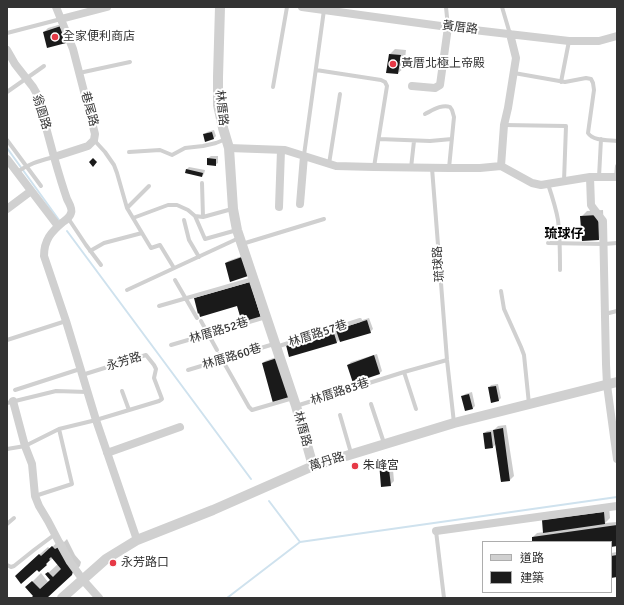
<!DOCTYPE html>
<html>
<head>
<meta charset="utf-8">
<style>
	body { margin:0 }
	#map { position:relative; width:624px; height:605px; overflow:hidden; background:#fff; font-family:Signika,"Noto Sans TC",sans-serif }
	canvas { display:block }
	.frame { position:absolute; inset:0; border:8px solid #333; pointer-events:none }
	.legend { position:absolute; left:482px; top:541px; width:130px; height:52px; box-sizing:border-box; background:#fff; border:1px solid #adadad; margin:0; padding:5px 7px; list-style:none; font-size:12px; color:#333 }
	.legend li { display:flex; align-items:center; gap:8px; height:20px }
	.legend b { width:20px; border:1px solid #adadad }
</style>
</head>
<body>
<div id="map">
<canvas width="624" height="605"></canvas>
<div class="frame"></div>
<ul class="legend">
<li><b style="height:5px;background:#d0d0d0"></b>道路</li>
<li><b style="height:11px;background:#1a1a1a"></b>建築</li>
</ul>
</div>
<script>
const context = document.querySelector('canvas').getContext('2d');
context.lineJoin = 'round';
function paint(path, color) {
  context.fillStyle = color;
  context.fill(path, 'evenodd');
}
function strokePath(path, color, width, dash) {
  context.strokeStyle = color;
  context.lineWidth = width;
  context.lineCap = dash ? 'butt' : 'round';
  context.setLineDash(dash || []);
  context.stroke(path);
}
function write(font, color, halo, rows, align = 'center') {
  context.font = font + ' Signika,"Noto Sans TC",sans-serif';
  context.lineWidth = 4;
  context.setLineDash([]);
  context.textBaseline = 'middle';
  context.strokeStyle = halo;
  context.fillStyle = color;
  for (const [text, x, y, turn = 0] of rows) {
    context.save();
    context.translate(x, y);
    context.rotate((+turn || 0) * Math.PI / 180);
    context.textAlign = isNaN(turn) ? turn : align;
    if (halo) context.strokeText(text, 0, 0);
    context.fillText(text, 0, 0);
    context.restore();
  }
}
const shadow = new Path2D(`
	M65 23 66 42 48 47 44 32 48 28Z
	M395 49 406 50 404 68 398 73 390 54Z
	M214 130 216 136 214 138 204 135 207 132Z
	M211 156H218V163L215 165 208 158Z
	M189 167 205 170 204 174 202 176 186 173 187 169Z
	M603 210 604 234 599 239 583 240 581 217 587 211Z
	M245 255 231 280 226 263 228 261Z
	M369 318 373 329 370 332 340 339 337 342 290 356 336 328V331L340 327Z
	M377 354 382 371 380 373 354 382 348 365 351 362Z
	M279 356 291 395 263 363 265 361Z
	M498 384 501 398 499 400 492 402 489 388 491 385Z
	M472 392 475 406 473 408 466 410 463 396 465 394Z
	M506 425 514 476 510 480 501 481 496 444 493 447 486 448 484 433 487 431 494 430 498 426Z
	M392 458 394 481 390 485 380 463 384 459Z
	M609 507 610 518 605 523 617 522V545L611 546V542H533V537L537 533 544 532 543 521Z
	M61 539 64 542 67 539 75 555 81 562 80 566 46 598H34V596L27 587 41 573 48 582 51 579 47 574 58 564 53 558 39 570 37 568H24L48 547 50 549Z
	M617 552V576L611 577V553Z`);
const stream = new Path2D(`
	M7 148 59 220
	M67 231 251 479
	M269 501 300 542
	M227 598 300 542 617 497`);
const building = new Path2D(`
	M61 26 66 43 47 48 43 32Z
	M389 54 401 55 398 74 386 73Z
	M212 132 214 139 205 142 203 134Z
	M93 158 97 162 93 167 89 162Z
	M207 158 216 159V166L207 165Z
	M186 169 203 173 202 177 185 173Z
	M598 215 599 240 582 241 580 216Z
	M242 257 248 276 230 282 225 263Z
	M250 282 261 318 242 323 237 306 200 317 199 313 198 314 194 298Z
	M367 320 371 333 340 342 336 330Z
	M333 330 337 343 289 357 286 345Z
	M374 355 380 374 353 383 347 365Z
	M277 358 289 398 273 403 262 363Z
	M496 386 499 401 491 403 488 387Z
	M469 394 473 409 465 411 461 396Z
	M503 428 510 481 501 482 493 430Z
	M491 432 493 448 485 449 483 433Z
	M388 461 391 486 381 487 379 462Z
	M604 512 605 524 543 533 542 520Z
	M617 525V546L611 547V542H532V537Z
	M52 546 55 549 59 547 73 571 72 575 47 598H31L33 596 25 587 32 581 40 589 50 580 45 574 48 572 53 577 61 569 51 557 49 559 50 560 46 564 47 565 39 572 37 570 21 584 15 576 39 554 41 556Z
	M617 555V577L611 578V556Z`);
const service = new Path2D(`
	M446 7 448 27
	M502 7 510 34
	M7 33 61 19
	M316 70 381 80 385 82 387 86 374 167
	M79 73 130 62
	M514 73 565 82 586 78 591 79 593 83 594 90 588 133C593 141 608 140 617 141
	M561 82 569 41
	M273 87 287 7
	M7 92 44 66
	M425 114C433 110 442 104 450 107L452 110 454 117 449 168
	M504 125 566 126 564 181
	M379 139 430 141 452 139
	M7 140 41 186
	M94 140 105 152 114 165 117 173 127 208 151 248 160 245 174 268
	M129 152 160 150 172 155 185 148 203 146 216 143 226 139
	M304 155 324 10
	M329 164 340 94
	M411 168 414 141
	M432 168 447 360 454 423
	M17 172C30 163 39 161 54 157
	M599 177 601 139
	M616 177 617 166
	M202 183 203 217
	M548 184C552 196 556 208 558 220 560 237 560 254 560 270
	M127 208 149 186
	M195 216 205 239 237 230
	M68 218 86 245 101 265
	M133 218 168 205H177L188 210 195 216 203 217 232 209
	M184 220 189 240 199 257
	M548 243 604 244 617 243
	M242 244 324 219
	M90 251 104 243 142 233
	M175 280 197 318
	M127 290 239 238
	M501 291 504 309 521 347 524 355 529 404
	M159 306 253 279
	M605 314 617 311
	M201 321 217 350
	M7 340 66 321
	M171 345 266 317
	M276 347 360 320
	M219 354 249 407 252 410 293 398
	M188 370 274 344
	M404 372 416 409
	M15 390 80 369
	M122 391 129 410
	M7 403 56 391 87 392
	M371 404 384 443
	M296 406 404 372 447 360
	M340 415 351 453
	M7 449 25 446 59 429 96 420 159 401 162 399 154 378 156 369 154 365 146 355 82 375
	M35 496 72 484 59 429
	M7 524 14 518
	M436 531 444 598
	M7 565 11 567 14 566 34 550 54 535`);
const minor = new Path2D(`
	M56 7 73 49 95 134 94 140 88 146 54 157C58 171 62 185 67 199 69 203 73 209 71 213 70 217 66 220 63 222 51 232 44 240 44 256L66 321 96 420 137 540
	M302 7 448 27 569 41H599L617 36
	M61 19 107 7
	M7 50 15 64 33 87 37 94 54 157
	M412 86 435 88 440 85 448 27
	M229 148 285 150 336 166 374 167 449 168H480L501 166
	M7 159 58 226
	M501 166 504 125 508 108 516 58 510 34
	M501 166 532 183 541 185 590 177H617
	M590 177 591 205 593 208 603 221 606 364 607 385 617 459
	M300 204 304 156
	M279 207 281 150
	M7 209 31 191
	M13 401 25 446 32 464 35 496 39 506 48 521 60 544 70 562 83 580 99 598
	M107 453 180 427
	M436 531 617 506`);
const tertiary = new Path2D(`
	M220 7 218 77V105L223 128 229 148 233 209 237 230 296 406 313 466
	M62 598 106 559 137 540 213 510 313 466 454 423 617 382`);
const markers = [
	[55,37,4,"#e63946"],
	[393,64,4,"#e63946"],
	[355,466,4,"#e63946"],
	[113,563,4,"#e63946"]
];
const streetNames = [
	["黃厝路",460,28,7],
	["林厝路",221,108,83],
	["巷尾路",89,109,75],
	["翁園路",41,112,73],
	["琉球路",439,264,-94],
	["林厝路52巷",219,331,-17],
	["林厝路57巷",318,334,-18],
	["林厝路60巷",232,357,-17],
	["永芳路",124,362,-17],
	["林厝路83巷",340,392,-18],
	["林厝路",302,429,74],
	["萬丹路",327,462,-18]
];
const poiNames = [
	["全家便利商店",63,37],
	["黃厝北極上帝殿",401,64],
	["朱峰宮",363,466],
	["永芳路口",121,563]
];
const neighbourhoodNames = [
	["琉球仔",564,235]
];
paint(shadow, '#0003');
strokePath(stream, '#cfe2ee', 2);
paint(building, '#1a1a1a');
strokePath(service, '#d0d0d0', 4);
strokePath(minor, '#d0d0d0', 8);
strokePath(tertiary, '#d0d0d0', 10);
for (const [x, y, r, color] of markers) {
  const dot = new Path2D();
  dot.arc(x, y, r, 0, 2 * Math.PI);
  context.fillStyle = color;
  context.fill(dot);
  strokePath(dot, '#fff', 1.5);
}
write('12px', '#333', '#fff', streetNames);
write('12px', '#333', '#fff', poiNames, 'left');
write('bold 13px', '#000', '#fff', neighbourhoodNames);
</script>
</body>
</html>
